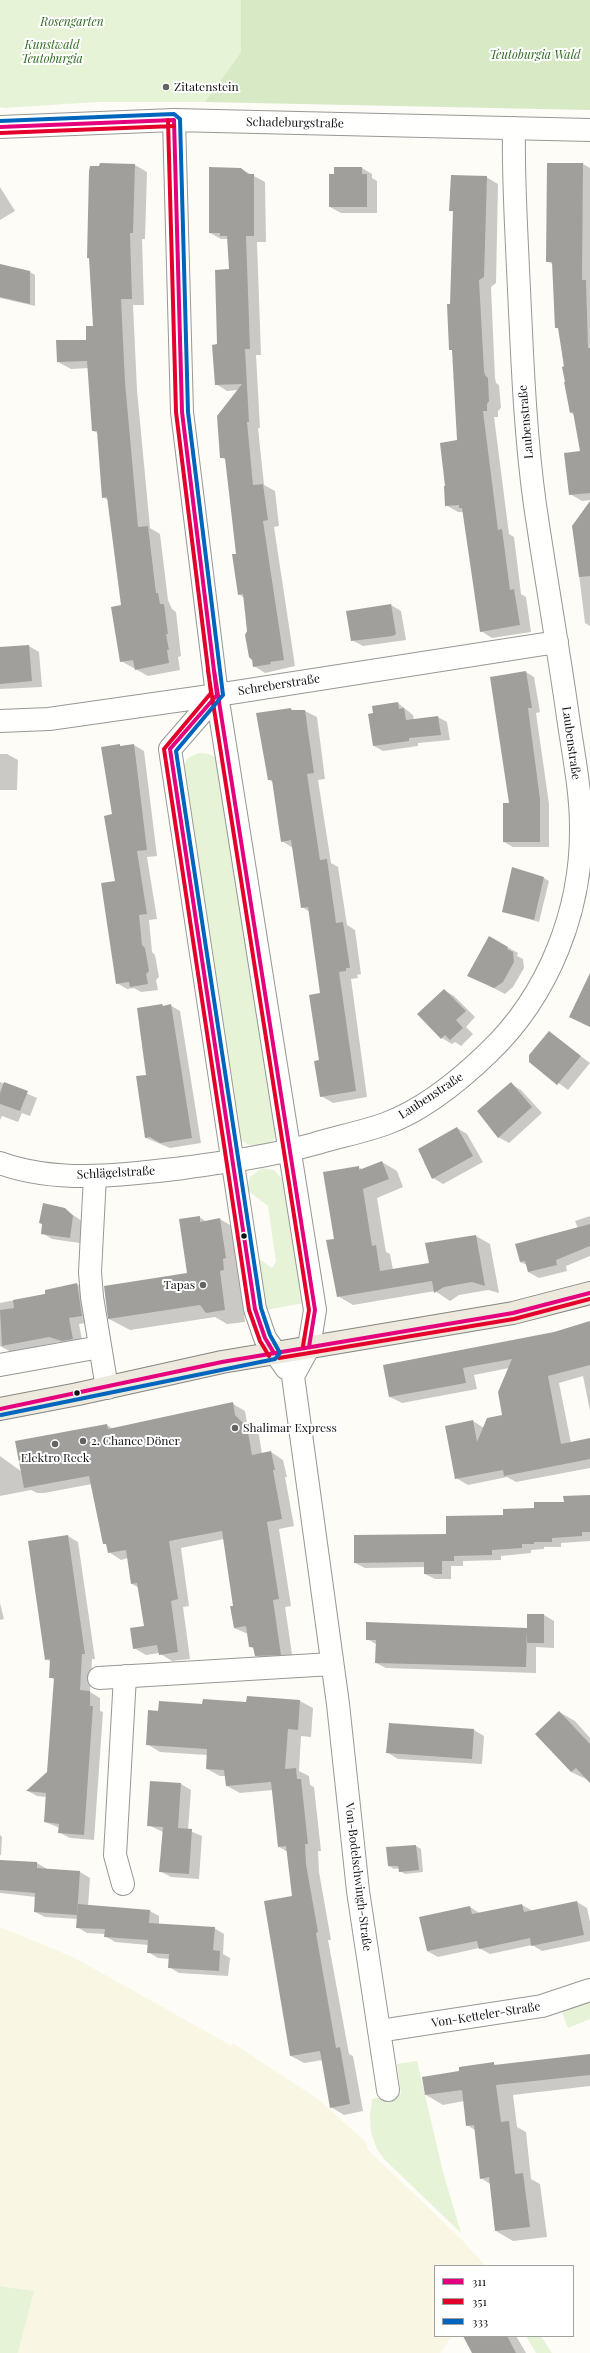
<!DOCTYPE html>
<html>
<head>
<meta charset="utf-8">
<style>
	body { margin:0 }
	#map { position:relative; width:590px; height:2353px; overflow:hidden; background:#fdfcf7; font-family:"Playfair Display",serif }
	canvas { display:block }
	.legend { position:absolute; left:434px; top:2265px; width:140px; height:72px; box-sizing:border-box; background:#fff; border:1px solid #a0a0a0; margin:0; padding:5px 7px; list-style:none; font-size:12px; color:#111 }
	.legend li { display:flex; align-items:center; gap:8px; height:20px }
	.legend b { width:20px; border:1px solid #a0a0a0 }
</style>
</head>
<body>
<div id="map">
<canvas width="590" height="2353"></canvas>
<ul class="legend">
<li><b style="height:5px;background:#e5007d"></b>311</li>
<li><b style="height:5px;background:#e4002b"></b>351</li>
<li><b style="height:5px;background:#0065bd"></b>333</li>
</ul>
</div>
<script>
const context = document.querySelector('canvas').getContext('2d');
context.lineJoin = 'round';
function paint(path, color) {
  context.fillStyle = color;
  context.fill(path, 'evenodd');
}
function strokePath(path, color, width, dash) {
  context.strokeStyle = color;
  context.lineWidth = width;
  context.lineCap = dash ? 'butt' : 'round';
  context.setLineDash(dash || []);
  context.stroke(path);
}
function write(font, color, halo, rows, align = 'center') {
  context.font = font + ' "Playfair Display",serif';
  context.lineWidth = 4;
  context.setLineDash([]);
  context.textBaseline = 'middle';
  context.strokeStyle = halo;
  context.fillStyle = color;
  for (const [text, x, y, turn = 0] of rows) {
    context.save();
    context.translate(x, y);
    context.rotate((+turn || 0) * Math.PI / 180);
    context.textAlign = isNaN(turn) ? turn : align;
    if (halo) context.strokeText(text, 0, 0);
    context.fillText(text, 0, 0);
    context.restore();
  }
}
const farmland = new Path2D(`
	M0 1927 75 1958 232 2046 233 2043 318 2099 367 2143V2149L462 2240 486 2266H435V2336H452L440 2353H18L34 2291 0 2286Z`);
const green = new Path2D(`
	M0 0H241V52L205 102H96L5 108 0 107Z
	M198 753C209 753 214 755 220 763L276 1137C266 1149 248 1149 238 1137L182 768 188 758Z
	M262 1168 274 1170 283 1180 304 1303 266 1310 257 1257 272 1268 276 1262 268 1206 247 1190 250 1177Z
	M590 2001V2019L568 2028 562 2012Z
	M417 2061 443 2172 461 2233 384 2159 377 2149 371 2133 370 2115 372 2099 401 2094 397 2064Z
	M0 2286 34 2291 18 2353H0Z
	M526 2336H541L552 2353H536Z`);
const forest = new Path2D(`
	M241 0H590V110L205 102 241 52Z`);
const shadow = new Path2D(`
	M548 164H583L590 168V500L582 501 570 494 581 449 574 415 570 412 559 329 556 327 554 265 547 261Z
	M135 165 147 172 145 239H142L144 305H133L137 390 150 528 160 534 168 600 172 609 176 612 181 656 178 657 180 670 148 676 121 661 122 606 109 501 103 497 98 433 93 431 89 368 71 369 58 362 87 341 94 327 90 259 88 258Z
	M362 168 372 174V178L377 181V213H341L330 207Z
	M241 169 265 182 266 242H257L261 355H256L260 428H258L264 485 275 491 279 526 274 527 295 666 265 673 254 666 244 598 239 594 237 554 226 460 221 457 238 390 227 391 216 384 218 345 230 270 229 239H221L210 233Z
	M486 177 498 184 496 283 491 287 495 378 496 383 499 385 501 408 498 411V417H494L509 534 514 537 521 594 526 597 531 632 492 638 481 631 464 512H458L446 505V487L458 441 453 351 450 349 454 212 450 210Z
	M0 187 15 211 0 220Z
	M0 272H30L35 275V306L0 298Z
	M590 502V626L585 623 573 526Z
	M391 605 401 611 406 640 363 646 352 640Z
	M29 646 39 652 42 687 0 689V649Z
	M526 672 534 677 540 712 536 713 549 804V847H513L504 842Z
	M398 703 413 715 414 720 438 717 447 722 450 740 418 743V746L383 751 374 746Z
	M291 709 295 711H305L317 717 325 779 318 780 331 863 338 867 347 925 355 930 361 974 357 975 358 978 351 979 367 1097 333 1103 321 1096 322 994 310 912 302 907 293 848 282 841 273 782 269 780Z
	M134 745 144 751 157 856 147 857 157 919 149 920 152 952 155 955 159 977 156 980 158 990 141 992 134 988 127 989 117 983 116 882 113 815Z
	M0 754H7L18 760 17 790H0Z
	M544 878 549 881 539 922 503 911Z
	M489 937 518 953 517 956 523 959 524 968 513 987 505 994 468 975Z
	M444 990 454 996 475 1017 466 1027 473 1034 461 1046 455 1042 452 1044 442 1038 419 1014Z
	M170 1005 180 1011 201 1143 170 1148 146 1138 147 1076Z
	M549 1032 590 1063 568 1090 530 1062Z
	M0 1082 37 1098 30 1116 22 1113 18 1122 2 1116 0 1120Z
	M511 1084 521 1090 542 1113 509 1143 498 1137Z
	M457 1128 467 1134 483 1162 443 1184 433 1178 424 1163Z
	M382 1162 397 1171 403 1187 377 1198 386 1252 390 1254 393 1270 430 1264 476 1236 490 1244 499 1293 488 1290 459 1295 450 1301 435 1291 353 1305 338 1296 335 1240 358 1167 364 1170Z
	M65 1209 83 1222 80 1243 52 1239 42 1233Z
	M590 1216V1256L566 1266 567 1271 539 1278 528 1272 527 1265 520 1262 578 1228 575 1221Z
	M199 1217 207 1222 220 1219 240 1231 244 1281 240 1282 245 1322 227 1324 215 1317 130 1330 109 1319 188 1274Z
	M77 1284 87 1290 92 1322 79 1324 83 1345 74 1346 60 1342 11 1352 0 1346V1303L46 1294Z
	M590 1322V1411L583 1376 559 1383 571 1443 590 1439V1468L516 1482 507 1477 468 1485 456 1478 473 1421 484 1428 504 1416 509 1368 474 1375 477 1389 402 1403 390 1397 385 1365 554 1333Z
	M233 1404 245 1411 247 1423 259 1435 262 1454 271 1452 283 1460 287 1477H285L294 1526 279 1529 291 1606 285 1607 293 1661 268 1663 256 1656 255 1649 250 1647 248 1634 234 1628 235 1607 224 1539 181 1548 189 1606 183 1607 190 1659 172 1661 159 1653 146 1655 134 1648 145 1627 139 1588 132 1584 128 1558 121 1560 109 1552 108 1546 104 1543 92 1484 44 1493H37L31 1490 0 1496V1456L22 1472 107 1425 113 1429Z
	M590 1496V1541L561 1543V1547H544V1549L531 1550V1553L501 1556V1560L463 1561V1566H451V1579H435L425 1574V1567L365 1568 355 1563 504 1516Z
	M68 1536 78 1542 95 1659H92L90 1692 100 1698V1711L103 1712 94 1840 70 1838 60 1833V1828L45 1822 46 1797 37 1796 28 1791 48 1772 55 1680 50 1677 51 1662 46 1659Z
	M0 1603 4 1619 0 1620Z
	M544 1615 554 1621V1648L536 1647V1673L386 1668 376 1663V1644L367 1639 528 1629Z
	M248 1697 300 1701 313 1708 311 1737 301 1736 299 1771 309 1776 310 1785 314 1787 321 1851H318L319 1872 331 1940H328L349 2054 353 2056 363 2111 344 2115 331 2107 323 2060 304 2063 291 2056 293 1897 288 1852 279 1847 273 1790 240 1793 227 1786 226 1776H220L207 1769V1755L160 1752 147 1744 159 1712 203 1705 247 1703Z
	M559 1712 575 1721 590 1738V1781L571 1772Z
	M474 1730 484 1736 482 1764 398 1759 388 1753Z
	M181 1784 191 1790 188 1830 202 1836 199 1879 171 1877 160 1871 163 1832 148 1825Z
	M0 1835 2 1837 1 1855H0Z
	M416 1846 421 1849 423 1872 405 1874 400 1871V1868L394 1869 389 1866 388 1848Z
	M0 1861 37 1863 47 1869 80 1872 90 1878 88 1906 150 1911 159 1916V1925L214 1928 224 1934 223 1954 230 1958 228 1976 179 1973 169 1967 170 1959 158 1958 148 1952V1945L115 1942 105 1936 106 1934 87 1933 77 1927 78 1919 45 1917 35 1912 36 1897 0 1893Z
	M577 1902 587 1908 590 1922V1941L542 1951 532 1945 490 1954 479 1948 438 1957 427 1951 470 1907 481 1914 522 1905 533 1911Z
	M590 2055V2086L513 2095 517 2127 526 2132 531 2179 540 2184 547 2237 513 2241 496 2231 490 2184 481 2178 475 2130 467 2125 464 2101 443 2105 426 2095 461 2072 493 2064 498 2066Z
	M465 2336H516L526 2353H473Z`);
const building = new Path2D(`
	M100 163 135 164 133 233H130L132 299H121L125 382 138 527 148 526 156 593H158L160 604H164L168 634H166L169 650H167L169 663 135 670 133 660 120 662 111 607 121 605 107 497 102 498 97 431H92L87 361 57 362 56 340H86V326H93L89 258H87L89 171 90 166H99Z
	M547 163H583L582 280H586L588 348H590V493L569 495 564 453 580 451 573 412 570 413 564 382H565L562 367 564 366 558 328H555L552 262H546Z
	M209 167 241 168 248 174H254V236H246L250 349H245L249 422H247L253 485 263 484 268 520 263 521 284 660 270 662 271 664 253 667 252 660 249 657 245 635 247 631 243 594 238 595 232 554H236L225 458H220L217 416 242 384 215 385 212 345 217 344 215 270 229 269 227 236H220V233H209Z
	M334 167H362V174H367V207H329V174H334Z
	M451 175 487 176 484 277 479 280 484 371 485 375 488 378 489 401 487 404V411H483L498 530 502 529 510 590 514 589 520 625 480 632 462 508H459V505L445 506 444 486H445L440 443 457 440 452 350H449L447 304H450L453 211H449Z
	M0 264 30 271V304L0 297Z
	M590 501V576L579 577 572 526Z
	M391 604 396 634 393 636 351 641 346 611Z
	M29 645 32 681 0 684V647Z
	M526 671 532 708H528L540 799V842H503V803H509L490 677Z
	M398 702 399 709 404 708 406 720 438 716 441 735 409 738V741L373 746 368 714 373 713 372 706Z
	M291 708V710H305L314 773 307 774 320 860 327 859 336 923 343 922 350 968H346V971L339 972 356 1091 320 1097 314 1061 319 1060 309 995 320 993 308 907 301 908 291 840 281 842 272 780H268L256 713Z
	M120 744V746L134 744 147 850 137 851 147 914 139 915 142 945 145 948 149 971 146 974 148 984 130 987 129 982 116 984 101 883 115 881 104 816 112 814 101 747Z
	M512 867 544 877 534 920 502 912Z
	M489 936 508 947 507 949 513 952 514 962 503 982 494 988 467 976Z
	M590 973V1027L569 1017Z
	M444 989 466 1011 456 1020 463 1028 450 1040 445 1035 441 1039 417 1014Z
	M162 1004 163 1006 171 1004 192 1138 160 1143 150 1137 145 1138 136 1076 146 1075 137 1008Z
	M549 1031 581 1056 557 1085 529 1062V1055Z
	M4 1082 28 1091 20 1111 0 1104V1093Z
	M511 1082 532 1107 498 1138 477 1111Z
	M457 1127 473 1156 432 1179 418 1149Z
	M382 1161 389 1179 363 1189 372 1246 376 1245 380 1271 429 1263 425 1243 476 1235 485 1286 472 1282 444 1287 434 1293 432 1281 337 1297 326 1240 334 1239 323 1172 359 1166V1170Z
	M43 1203 65 1208 73 1216 70 1238 41 1234 42 1224 39 1223Z
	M200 1216V1222L220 1218 226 1258 223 1259 224 1270 220 1271 225 1310 206 1313 200 1305 108 1319 104 1286 187 1273 179 1219Z
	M590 1224V1246L556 1260 557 1265 528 1272 525 1261 520 1262 515 1244Z
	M77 1283 82 1316 69 1318 73 1339 62 1341 49 1337 2 1346 0 1310 14 1308 13 1300 45 1294V1290Z
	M590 1321V1365L548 1376 561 1444 590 1438V1459L504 1476 503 1470 455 1479 445 1426 473 1420 477 1442 487 1418 502 1415 498 1392 512 1359 463 1368 466 1383 389 1397 383 1365 554 1332Z
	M233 1402 235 1415 247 1427 252 1455 271 1451 275 1470H273L282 1519 267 1522 279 1599 273 1600 281 1655 255 1656 253 1647H249L246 1626 234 1628 230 1606H233L222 1531 169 1541 178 1599 171 1601 178 1652 159 1655 157 1645 133 1649 130 1628 144 1626 137 1583 131 1584 126 1550 108 1553 106 1544H103L89 1476 24 1488 15 1441 107 1424 108 1429Z
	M590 1495V1532H582V1536L552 1538V1542H534V1544H522V1548L492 1550V1555L454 1556V1561H442V1574H424V1562L354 1563V1535L446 1534V1516L503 1515V1509L534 1508V1502H564L563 1496Z
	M68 1535 85 1654H82L80 1690 90 1691V1706H93L84 1835 58 1833 59 1824 44 1822 46 1793 26 1791 47 1772 54 1678H49L50 1659 45 1660 28 1541Z
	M527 1614H544V1643H526L527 1632 526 1667 375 1663 376 1640H366V1622L527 1628Z
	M247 1696 300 1700 298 1730 288 1729 285 1769 296 1768 297 1779H301L308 1844H305L306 1864 318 1932 316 1933 336 2048 340 2047 350 2104 330 2108 320 2051 290 2056 264 1901 292 1896 286 1846 278 1847 271 1782 226 1786 224 1770 206 1769 207 1749 146 1745 148 1710 158 1711 159 1701 202 1704 203 1699 246 1702Z
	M559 1711 590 1744V1783L576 1768 571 1772 535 1734Z
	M389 1723 474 1729 472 1759 386 1753Z
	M150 1781 181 1783 178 1828 147 1826Z
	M163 1827 192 1829 189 1874 159 1872Z
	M416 1845 419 1870 399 1872 398 1866H388L386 1847Z
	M0 1860 37 1862V1868L80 1871 77 1915 34 1912 35 1893 0 1890Z
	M577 1901 584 1935 531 1946 530 1938 479 1949 477 1941 427 1951 419 1917 470 1906 472 1914 522 1904 524 1912Z
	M78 1904 150 1910 149 1923 215 1927 213 1950 220 1951 219 1971 168 1968 169 1954 147 1953 148 1940 104 1937 105 1929 76 1928Z
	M590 2054V2075L496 2085 501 2122 509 2121 515 2174 523 2173 530 2227 495 2231 489 2177 480 2179 474 2125 466 2126 462 2090 425 2095 422 2077 459 2071V2067L494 2062V2065Z
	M463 2336H507L516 2353H472Z`);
const minor = new Path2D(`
	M174 120 182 412 217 695 315 1310 309 1347 293 1376
	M0 127 174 120 590 130
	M217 695 170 749 255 1309 265 1338 286 1368
	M0 721 49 719 217 695 557 642
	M0 1163C58 1184 123 1175 183 1168 227 1162 271 1156 314 1144 337 1137 362 1132 385 1124 424 1110 459 1081 488 1053 549 995 582 910 581 827 581 788 572 748 567 710 557 641 545 573 535 505 524 426 522 348 518 269 516 222 513 175 514 128
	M95 1176 90 1272 92 1297 107 1388
	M0 1365 100 1347
	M293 1376 338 1704 358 1891 388 2090
	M99 1678 332 1664
	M123 1884 115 1855 125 1676
	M379 2031 542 2006 590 1990`);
const major = new Path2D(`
	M0 1409 78 1394 222 1362 513 1313 590 1293`);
const bus1 = new Path2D(`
	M174 120 182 412 217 695 170 749 255 1309 265 1338 274 1353
	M0 127 174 120
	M214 670 315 1310 309 1347
	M0 1409 222 1362 513 1313 590 1293`);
const bus2 = new Path2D(`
	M168 120 176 412 211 693 164 749 249 1310 260 1341 269 1356
	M0 133 174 126
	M208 671 309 1310 303 1346
	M279 1358 514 1319 590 1299`);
const bus3 = new Path2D(`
	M0 121 174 114 180 119 188 412 223 695 176 751 261 1308 270 1335 280 1353 275 1359 1 1415`);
const markers = [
	[166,87,4,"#646362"],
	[244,1236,3.5,"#111"],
	[203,1285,4,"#646362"],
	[77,1393,3.5,"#111"],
	[235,1428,4,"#646362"],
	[83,1441,4,"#646362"],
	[55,1444,4,"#646362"]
];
const parkNames = [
	["Rosengarten",72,22],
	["Kunstwald",52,45],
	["Teutoburgia",52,59],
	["Teutoburgia Wald",535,55]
];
const poiNames = [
	["Zitatenstein",174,87],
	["Tapas",195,1285,"right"],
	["Shalimar Express",243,1428],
	["2. Chance Döner",91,1441],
	["Elektro Reck",55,1458,"center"]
];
const streetNames = [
	["Schadeburgstraße",295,123,1],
	["Laubenstraße",526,422,-95],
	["Schreberstraße",279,685,-9],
	["Laubenstraße",571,743,82],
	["Laubenstraße",431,1096,-33],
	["Schlägelstraße",116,1173,-3],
	["Von-Bodelschwingh-Straße",358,1877,83],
	["Von-Ketteler-Straße",486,2015,-9]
];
paint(farmland, '#f9f7e4');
paint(green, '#e7f3d7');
paint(forest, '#d8eac5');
paint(shadow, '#0003');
paint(building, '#a19f9c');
strokePath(minor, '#979795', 24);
strokePath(major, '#858482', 24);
strokePath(minor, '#fffffe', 22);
strokePath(major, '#ede9dc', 22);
strokePath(bus1, '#e5007d', 4);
strokePath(bus2, '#e4002b', 4);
strokePath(bus3, '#0065bd', 4);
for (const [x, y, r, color] of markers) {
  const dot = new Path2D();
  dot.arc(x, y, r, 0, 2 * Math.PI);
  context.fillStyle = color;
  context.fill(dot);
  strokePath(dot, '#fff', 1.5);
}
write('italic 12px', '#2f6b1f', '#fff', parkNames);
write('12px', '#111', '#fff', poiNames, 'left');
write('12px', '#111', '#fff', streetNames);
</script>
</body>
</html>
